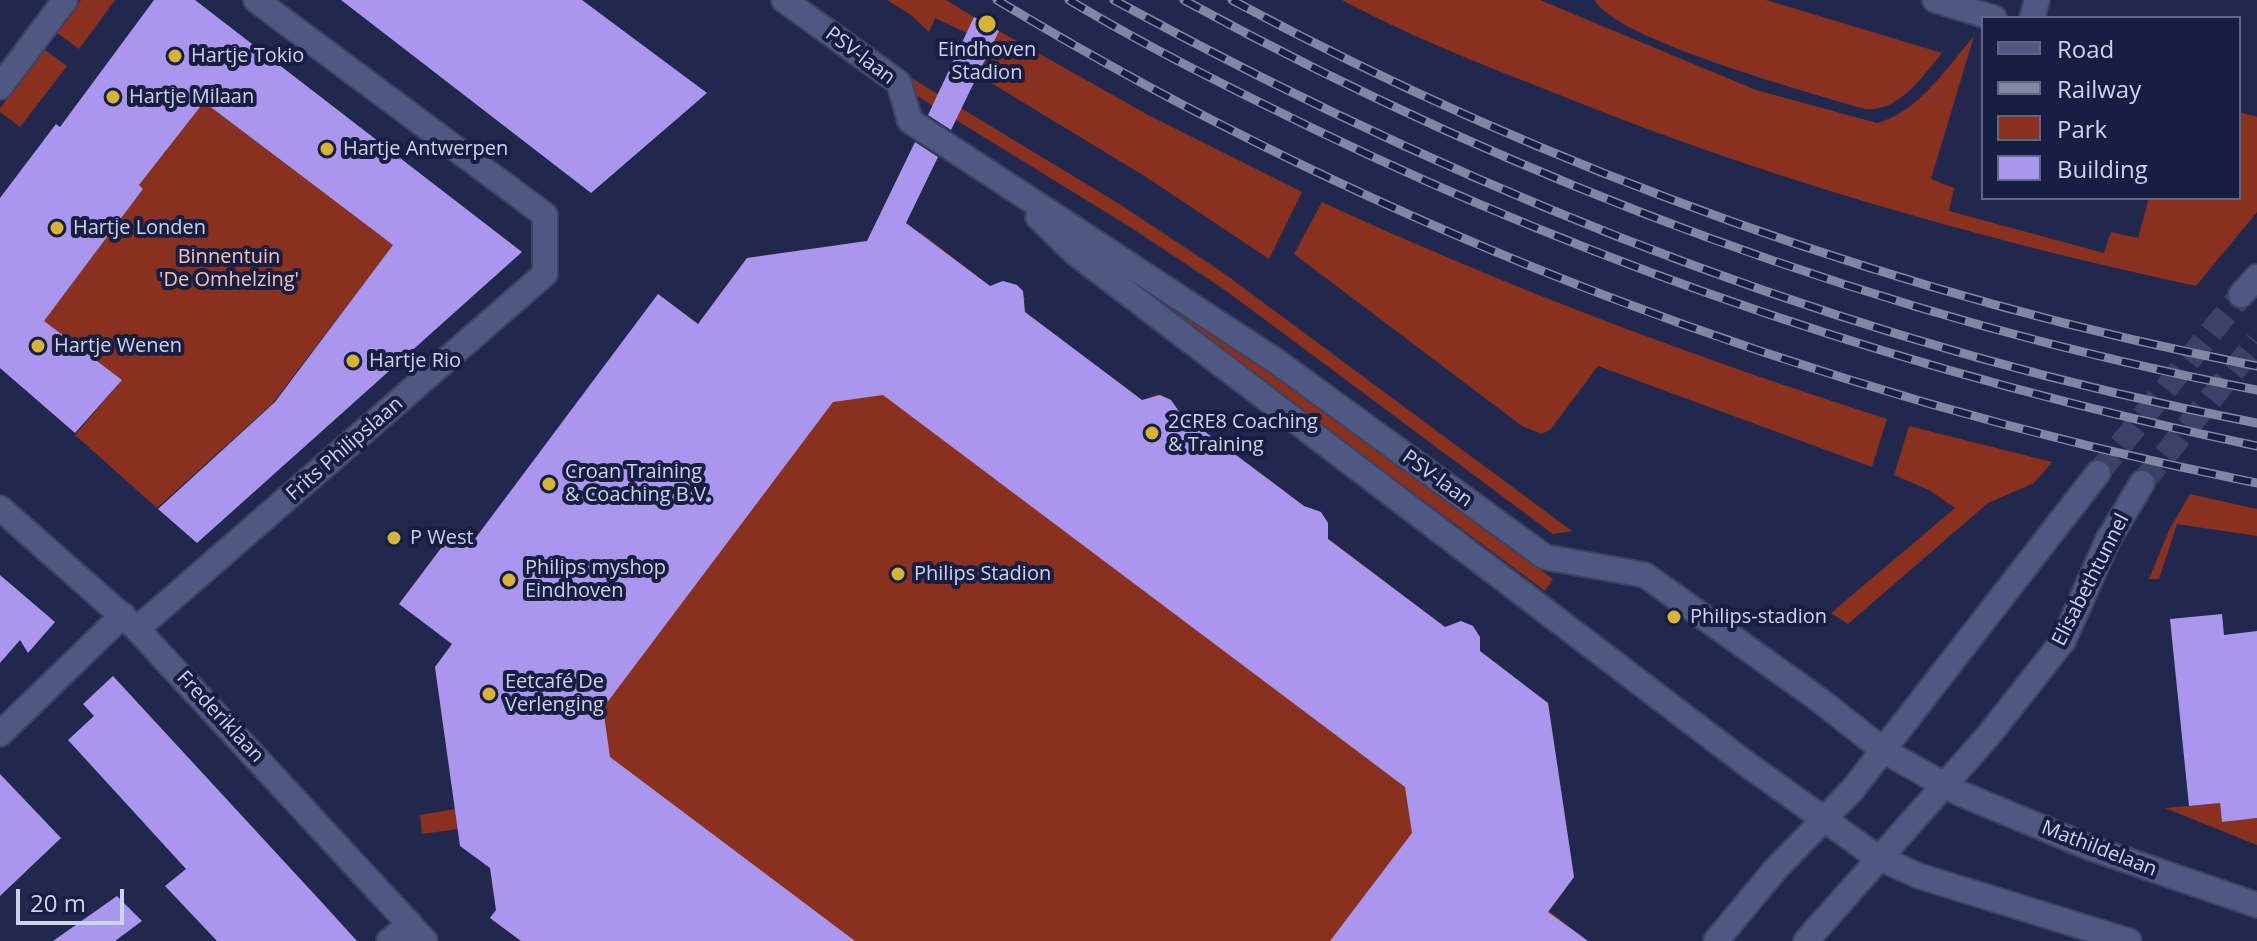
<!DOCTYPE html>
<html>
<head>
<meta charset="utf-8">
<style>
	body { margin:0 }
	#map { position:relative; width:2257px; height:941px; overflow:hidden; background:#21284d; font-family:"Open Sans",sans-serif }
	canvas { display:block }
	.legend { position:absolute; left:1981px; top:16px; width:260px; height:184px; box-sizing:border-box; background:#181e42; border:2px solid #606686; margin:0; padding:10px 14px; list-style:none; font-size:24px; color:#ccd3eb }
	.legend li { display:flex; align-items:center; gap:16px; height:40px }
	.legend b { width:40px; border:2px solid #606686 }
	.scale { position:absolute; left:16px; top:889px; width:108px; height:36px; box-sizing:border-box; border:4px solid #ccd3eb; border-top:0; padding-left:10px; font-size:24px; line-height:28px; white-space:nowrap; color:#ccd3eb; -webkit-text-stroke:6px #181e42; paint-order:stroke }
</style>
</head>
<body>
<div id="map">
<canvas width="2257" height="941"></canvas>
<ul class="legend">
<li><b style="height:10px;background:#4e5881"></b>Road</li>
<li><b style="height:10px;background:#8087a5"></b>Railway</li>
<li><b style="height:22px;background:#89311e"></b>Park</li>
<li><b style="height:22px;background:#aa96ed"></b>Building</li>
</ul>
<div class="scale">20 m</div>
</div>
<script>
const context = document.querySelector('canvas').getContext('2d');
context.lineJoin = 'round';
function paint(path, color) {
  context.fillStyle = color;
  context.fill(path, 'evenodd');
}
function strokePath(path, color, width, dash) {
  context.strokeStyle = color;
  context.lineWidth = width;
  context.lineCap = dash ? 'butt' : 'round';
  context.setLineDash(dash || []);
  context.stroke(path);
}
function write(font, color, halo, rows, align = 'center') {
  context.font = font + ' "Open Sans",sans-serif';
  context.lineWidth = 8;
  context.setLineDash([]);
  context.textBaseline = 'middle';
  context.strokeStyle = halo;
  context.fillStyle = color;
  for (const [text, x, y, turn = 0] of rows) {
    context.save();
    context.translate(x, y);
    context.rotate((+turn || 0) * Math.PI / 180);
    context.textAlign = isNaN(turn) ? turn : align;
    if (halo) context.strokeText(text, 0, 0);
    context.fillText(text, 0, 0);
    context.restore();
  }
}
const green = new Path2D(`
	M81 0H115L79 49 57 33Z
	M887 0H946L974 17 967 33 935 18 929 32 911 15Z
	M1342 0H1540L1756 90 1877 123C1919 112 1947 67 1974 36L1931 179 1954 188 1949 211 2104 253 2111 232 2138 238 2149 198H2239V112L2257 117V212L2196 286C1973 238 1759 176 1547 90 1478 63 1407 35 1342 0Z
	M1595 0H1766L1942 53C1922 77 1899 112 1865 109 1817 95 1613 39 1595 0Z
	M999 31 1150 116 1302 192 1269 259 1146 177 978 75Z
	M44 49 67 66 20 127 0 112V108Z
	M913 79 1121 205 1222 272 1572 531 1553 534 1225 290 1130 227 909 91Z
	M210 94 217 112 381 236 398 239 272 404 157 508 75 435 122 380 40 320 58 302 143 189 139 185Z
	M1322 202C1506 287 1693 357 1887 419L1872 467 1598 366 1551 429 1542 434 1522 426 1294 254Z
	M921 233 991 287 1003 281 1017 285 1025 299 1022 310 1143 401 1157 394 1170 399 1176 417 1197 426 1287 493 1280 503 1320 512 1328 524 1326 537 1446 628 1458 622 1472 625 1480 638 1477 651 1548 703 1574 877 1549 911 1588 941H521L490 918 502 902 494 896 492 884 499 875 458 829 422 834 420 815 455 809 435 668 452 644 399 604 454 531 472 544 658 294 698 324 747 258Z
	M1107 255 1203 318 1553 579 1545 591 1195 330 1106 270Z
	M1909 426 2052 462 2034 483 1988 503 1848 624 1831 613 1955 508 1929 490 1894 475Z
	M2190 494 2257 509V536L2177 524 2159 579H2149L2169 530Z
	M2220 803 2222 822 2257 818V845L2165 808Z`);
const building = new Path2D(`
	M154 0H195L522 252 197 543 158 509 275 402 393 245 204 102 139 185 143 189 44 321 122 380 75 433 0 368V198L56 124 60 127Z
	M341 0H582L707 93 591 193Z
	M974 17 999 31 951 130 928 115Z
	M915 142 938 157 906 223 990 286 1003 281 1017 285 1023 291 1025 312 1142 400 1160 395 1171 400 1180 413 1304 506 1321 512 1328 523V539L1445 627 1461 621 1473 626 1480 637V651L1548 703 1574 877 1548 912 1588 941H1330L1412 833 1405 787 883 395 833 402 603 708 610 757 855 941H521L490 918 496 910 490 868 460 846 435 667 452 644 399 604 454 531 471 544 658 294 698 324 747 258 867 241Z
	M0 575 55 622 28 653 20 640 0 663Z
	M2222 614 2224 635 2257 631V818L2222 822 2220 803 2189 806 2170 619Z
	M113 676 327 908 357 941H217L165 886 186 869 68 740 94 716 83 704Z
	M0 774 61 838 0 896Z
	M117 896 142 921 115 941H53Z`);
const secondaryTunnel = new Path2D(`
	M2098 473 2241 295
	M2142 483 2257 342`);
const street = new Path2D(`
	M1935 0 1994 18
	M2032 18 2037 0
	M0 87 65 0
	M137 629 545 274V215L256 0
	M0 734 123 615
	M389 941 410 924`);
const secondary = new Path2D(`
	M784 0 899 83 910 121 1276 361 1545 557 1645 575 1821 701 1884 751 1959 793 2091 848 2257 905
	M1038 217 1075 253 1748 765 1877 857 1919 876 2129 941
	M2241 295 2257 277
	M0 508 137 629 425 941
	M1716 941 1774 871 1853 789 2098 473
	M1806 941 1988 736 2063 641 2108 540 2142 483`);
const rail = new Path2D(`
	M997 0C1383 233 1815 395 2257 483
	M1069 0C1147 47 1230 88 1312 128 1613 274 1930 378 2257 446
	M1114 0C1471 195 1856 347 2257 423
	M1184 0C1517 182 1884 319 2257 390
	M1232 0C1545 169 1908 299 2257 366`);
const markers = [
	[987,24,10,"#d6b534"],
	[175,56,8,"#d6b534"],
	[113,97,8,"#d6b534"],
	[327,149,8,"#d6b534"],
	[57,228,8,"#d6b534"],
	[38,346,8,"#d6b534"],
	[353,361,8,"#d6b534"],
	[1152,433,8,"#d6b534"],
	[549,484,8,"#d6b534"],
	[394,538,8,"#d6b534"],
	[898,574,8,"#d6b534"],
	[509,580,8,"#d6b534"],
	[1674,617,8,"#d6b534"],
	[489,694,8,"#d6b534"]
];
const poiNames = [
	["Eindhoven",987,50,"center"],
	["Stadion",987,73,"center"],
	["Hartje Tokio",191,56],
	["Hartje Milaan",129,97],
	["Hartje Antwerpen",343,149],
	["Hartje Londen",73,228],
	["Hartje Wenen",54,346],
	["Hartje Rio",369,361],
	["2CRE8 Coaching",1168,422],
	["& Training",1168,445],
	["Croan Training",565,472],
	["& Coaching B.V.",565,495],
	["P West",410,538],
	["Philips myshop",525,568],
	["Eindhoven",525,591],
	["Philips Stadion",914,574],
	["Philips-stadion",1690,617],
	["Eetcafé De",505,682],
	["Verlenging",505,705]
];
const streetNames = [
	["PSV-laan",860,56,37],
	["Frits Philipslaan",345,449,-41],
	["PSV-laan",1437,479,36],
	["Elisabethtunnel",2091,580,-63],
	["Frederiklaan",220,717,47],
	["Mathildelaan",2099,849,21]
];
const parkNames = [
	["Binnentuin",229,257],
	["'De Omhelzing'",229,280]
];
paint(green, '#89311e');
paint(building, '#aa96ed');
strokePath(secondaryTunnel, '#3b4265', 24, [24, 12]);
strokePath(street, '#3e4262', 28);
strokePath(secondary, '#3e4262', 28);
strokePath(street, '#4e5881', 24);
strokePath(secondary, '#4e5881', 24);
strokePath(rail, '#8087a5', 9);
strokePath(rail, '#181e42', 6, [18]);
for (const [x, y, r, color] of markers) {
  const dot = new Path2D();
  dot.arc(x, y, r, 0, 2 * Math.PI);
  context.fillStyle = color;
  context.fill(dot);
  strokePath(dot, '#181e42', 3);
}
write('20px', '#ccd3eb', '#181e42', poiNames, 'left');
write('20px', '#ccd3eb', '#181e42', streetNames);
write('20px', '#f6c2b6', '#181e42', parkNames);
</script>
</body>
</html>
